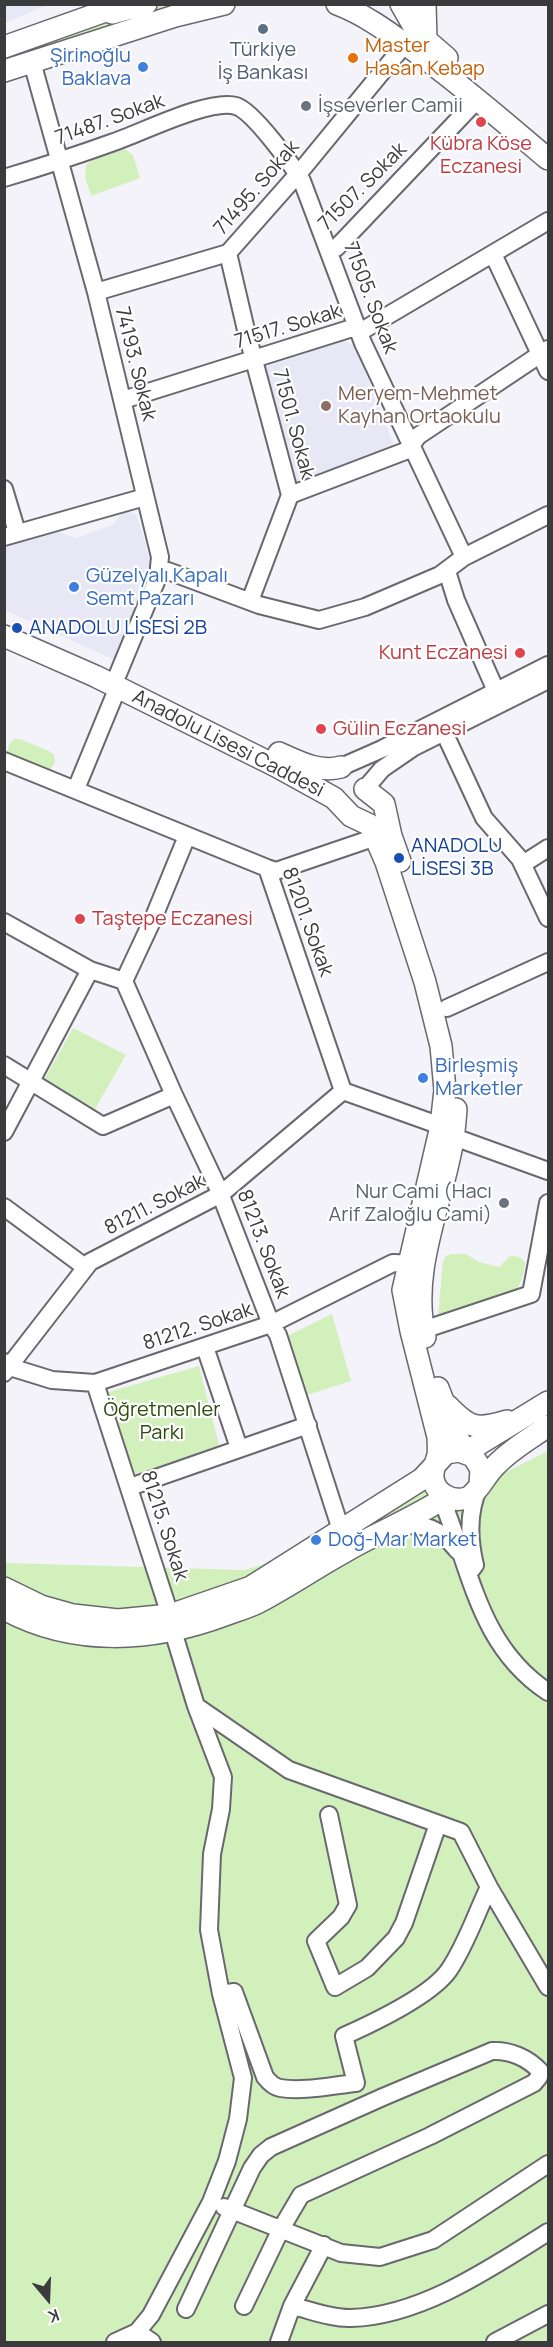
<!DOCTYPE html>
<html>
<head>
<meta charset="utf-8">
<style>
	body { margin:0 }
	#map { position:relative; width:553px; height:2347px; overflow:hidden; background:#f3f3f9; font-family:Manrope,sans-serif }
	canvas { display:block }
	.frame { position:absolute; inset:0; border:6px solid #3b3b3d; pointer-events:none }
	.north { position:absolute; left:18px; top:2269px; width:60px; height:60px; -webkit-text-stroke:4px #fff; paint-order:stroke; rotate:161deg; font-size:16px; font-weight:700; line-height:24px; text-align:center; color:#3b3b3d }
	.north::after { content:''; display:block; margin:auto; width:21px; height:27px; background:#3b3b3d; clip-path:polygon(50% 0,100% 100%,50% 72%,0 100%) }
</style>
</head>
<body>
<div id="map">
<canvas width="553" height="2347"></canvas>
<div class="frame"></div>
<div class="north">K</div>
</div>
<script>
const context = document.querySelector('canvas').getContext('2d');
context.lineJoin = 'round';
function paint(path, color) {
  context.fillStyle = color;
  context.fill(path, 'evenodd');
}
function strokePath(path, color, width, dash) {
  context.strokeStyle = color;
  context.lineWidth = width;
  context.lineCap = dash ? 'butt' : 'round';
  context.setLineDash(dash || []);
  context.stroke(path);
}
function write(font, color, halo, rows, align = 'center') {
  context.font = font + ' Manrope,sans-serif';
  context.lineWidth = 4.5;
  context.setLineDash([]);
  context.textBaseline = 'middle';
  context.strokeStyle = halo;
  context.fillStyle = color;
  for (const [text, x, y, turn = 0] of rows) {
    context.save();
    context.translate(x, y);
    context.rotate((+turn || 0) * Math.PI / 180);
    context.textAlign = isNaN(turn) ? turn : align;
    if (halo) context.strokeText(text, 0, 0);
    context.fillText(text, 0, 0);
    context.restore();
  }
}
const built = new Path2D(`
	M5 4H47V5L5 23Z
	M343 340 355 346 394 446 292 485 266 367Z
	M124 510 137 515 151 565 115 660 5 610 4 545 59 532 76 538 113 525Z`);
const green = new Path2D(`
	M160 5H184L5 62 4 56Z
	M125 149 133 155 140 178 91 196 85 177 86 165 96 158Z
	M14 739H20L51 752 54 755 55 763 49 771 6 754 10 743Z
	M73 1028 126 1055 95 1109 44 1080Z
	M451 1254H466L479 1262 499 1267 511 1255 521 1258 525 1262C525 1275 519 1288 511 1297L442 1320 438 1316 443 1261 446 1256Z
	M332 1314 351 1381 304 1396 283 1338Z
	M199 1366 220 1449 131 1475 105 1393Z
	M548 1451V2342H5V1563L245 1570 340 1540 431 1482 435 1496 423 1514Z`);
const minor = new Path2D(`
	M32 62 96 292 160 557 158 577 118 674
	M4 178C41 167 78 155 114 142 141 133 210 98 236 106 253 111 292 165 302 181L363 343 464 557
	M328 250 336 248 341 243 477 100
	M228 253 246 330 290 495 250 601
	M493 254 548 371
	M96 292 228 253 304 167 405 44
	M123 400 349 329H365L548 221
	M4 489 17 532
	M290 495 408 450 418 436 548 349
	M4 537 145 497
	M160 571H168L259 605 319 620 365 607 440 575 464 557 548 515
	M447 571 456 600 496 691
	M444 732 484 818 520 859 548 918
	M4 761 267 868 343 1091 441 1126
	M341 767 382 749 548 665
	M76 789 118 687
	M365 789 382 769 414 747 548 680
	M523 864 548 848
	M267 868 276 871 376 837
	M4 922 90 970 124 981
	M124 981 174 1095 218 1188 271 1324 278 1335 341 1530
	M124 981 153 919 187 836
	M447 1008 548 962
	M4 1065 103 1126 174 1095
	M4 1132 90 970
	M454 1137 548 1171
	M4 1207 85 1267
	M423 1330 531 1294 548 1203
	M205 1347 239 1448
	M4 1362 10 1367 52 1380 95 1383 271 1324 393 1263 420 1264
	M4 1373 90 1262 221 1194 343 1091
	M95 1383 170 1615
	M130 1487 308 1425
	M446 1497 447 1513C473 1581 483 1649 548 1692
	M397 1525C428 1525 437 1526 458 1551
	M472 1569 475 1565C469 1540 468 1511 479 1487
	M196 1706 289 1770 461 1832 489 1887 548 1987
	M329 1815 348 1905 341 1917 316 1941 335 1987 367 1968 396 1938 404 1923 438 1824
	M221 1994 234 1992 265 2077C269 2082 274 2087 280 2088 304 2092 333 2085 356 2083L344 2036C373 2023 431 1996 449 1970 466 1945 476 1914 489 1887
	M224 2207 341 2253 380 2257 433 2240 548 2164
	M292 2306C310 2310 333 2319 351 2318 421 2316 491 2268 548 2232
	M186 2309 252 2168 261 2155 271 2147 383 2097 492 2051C510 2050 528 2058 540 2071L539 2077 534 2083 430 2136 301 2195 281 2229 244 2306
	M137 2332 152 2342
	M115 2342 137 2332 151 2315 211 2202 227 2161 238 2119 243 2078 221 1994 209 1930 212 1854 221 1809 223 1777 196 1706 173 1631
	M279 2342 292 2306 324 2245
	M495 2342 548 2314`);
const major = new Path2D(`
	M337 4C366 15 391 34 416 52 462 85 505 123 548 159
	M401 4 417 32 447 58
	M425 4 426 41
	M112 13 146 4
	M4 47 125 4
	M4 71 175 16 224 4
	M4 636 95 676 276 766 334 798 351 816 370 825 386 862 425 982 441 1046 445 1090 441 1126 403 1290 411 1331 438 1437C438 1443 439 1449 438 1455 436 1463 432 1470 433 1478 435 1494 454 1504 469 1497 480 1490 486 1474 496 1465 511 1449 531 1438 548 1426
	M279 753C299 762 319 773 341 767
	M365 789 384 804 391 836 400 861
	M425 1337C410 1274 439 1211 451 1150 454 1137 455 1122 456 1109
	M438 1388 457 1437 466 1452
	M448 1406C470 1429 477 1430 507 1421
	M466 1452 548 1402
	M4 1588 41 1606 73 1615 118 1620 170 1615 251 1587 422 1479 446 1453 459 1451 473 1456 481 1469 480 1485
	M4 1609C74 1647 153 1642 225 1615 236 1611 249 1607 259 1602 289 1586 317 1567 346 1551 379 1532 414 1518 446 1497`);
const markers = [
	[263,29,6,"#5c6f8a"],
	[353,58,6,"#e8710a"],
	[143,67,6,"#3f7fe0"],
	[306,106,6,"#6b7280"],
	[481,122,6,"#e0444e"],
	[326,406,6,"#8d6e63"],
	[74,587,6,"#3f7fe0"],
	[17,628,6,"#1a4fb4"],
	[520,653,6,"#e0444e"],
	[321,729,6,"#e0444e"],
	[399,858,6,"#1a4fb4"],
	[80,919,6,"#e0444e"],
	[423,1078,6,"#3f7fe0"],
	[504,1203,6,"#6b7280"],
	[316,1540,6,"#3f7fe0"]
];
const foodNames = [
	["Master",365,46],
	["Hasan Kebap",365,69]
];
const serviceNames = [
	["Türkiye",263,50],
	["İş Bankası",263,73]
];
const shopNames = [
	["Şirinoğlu",131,56,"right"],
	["Baklava",131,79,"right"],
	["Güzelyalı Kapalı",86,576],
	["Semt Pazarı",86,599],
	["Birleşmiş",435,1066],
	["Marketler",435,1089],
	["Doğ-Mar Market",328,1540]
];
const worshipNames = [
	["İşseverler Camii",318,106],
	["Nur Cami (Hacı",492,1192,"right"],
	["Arif Zaloğlu Cami)",492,1215,"right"]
];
const streetNames = [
	["71487. Sokak",110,120,-20],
	["71507. Sokak",363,187,-45],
	["71495. Sokak",257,188,-49],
	["71505. Sokak",370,298,69],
	["71517. Sokak",288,327,-17],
	["74193. Sokak",135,364,76],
	["71501. Sokak",293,424,75],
	["Anadolu Lisesi Caddesi",228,744,27],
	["81201. Sokak",307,922,70],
	["81211. Sokak",155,1205,-27],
	["81213. Sokak",263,1244,69],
	["81212. Sokak",198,1327,-18],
	["81215. Sokak",164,1526,72]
];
const healthNames = [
	["Kübra Köse",481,144,"center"],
	["Eczanesi",481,167,"center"],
	["Kunt Eczanesi",508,653,"right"],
	["Gülin Eczanesi",333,729],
	["Taştepe Eczanesi",92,919]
];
const educationNames = [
	["Meryem-Mehmet",338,394],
	["Kayhan Ortaokulu",338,417]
];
const transitNames = [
	["ANADOLU LİSESİ 2B",29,628],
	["ANADOLU",411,846],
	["LİSESİ 3B",411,869]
];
const parkNames = [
	["Öğretmenler",162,1410],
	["Parkı",162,1433]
];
paint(built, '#e7e7f5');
paint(green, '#d1f0bc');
strokePath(minor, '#68686e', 20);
strokePath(major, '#68686e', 24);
strokePath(minor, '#fff', 16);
strokePath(major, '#fff', 21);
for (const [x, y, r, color] of markers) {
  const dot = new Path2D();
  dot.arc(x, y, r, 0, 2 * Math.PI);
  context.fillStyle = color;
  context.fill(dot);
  strokePath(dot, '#fff', 2);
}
write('20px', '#c56008', '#fff', foodNames, 'left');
write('20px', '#4e5e75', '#fff', serviceNames);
write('20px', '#366cbe', '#fff', shopNames, 'left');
write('20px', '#5b616d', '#fff', worshipNames, 'left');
write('20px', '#3b3b3d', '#fff', streetNames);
write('20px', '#be3a42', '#fff', healthNames, 'left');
write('20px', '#785e54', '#fff', educationNames, 'left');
write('20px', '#164399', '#fff', transitNames, 'left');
write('20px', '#2b4a0c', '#fff', parkNames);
</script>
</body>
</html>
